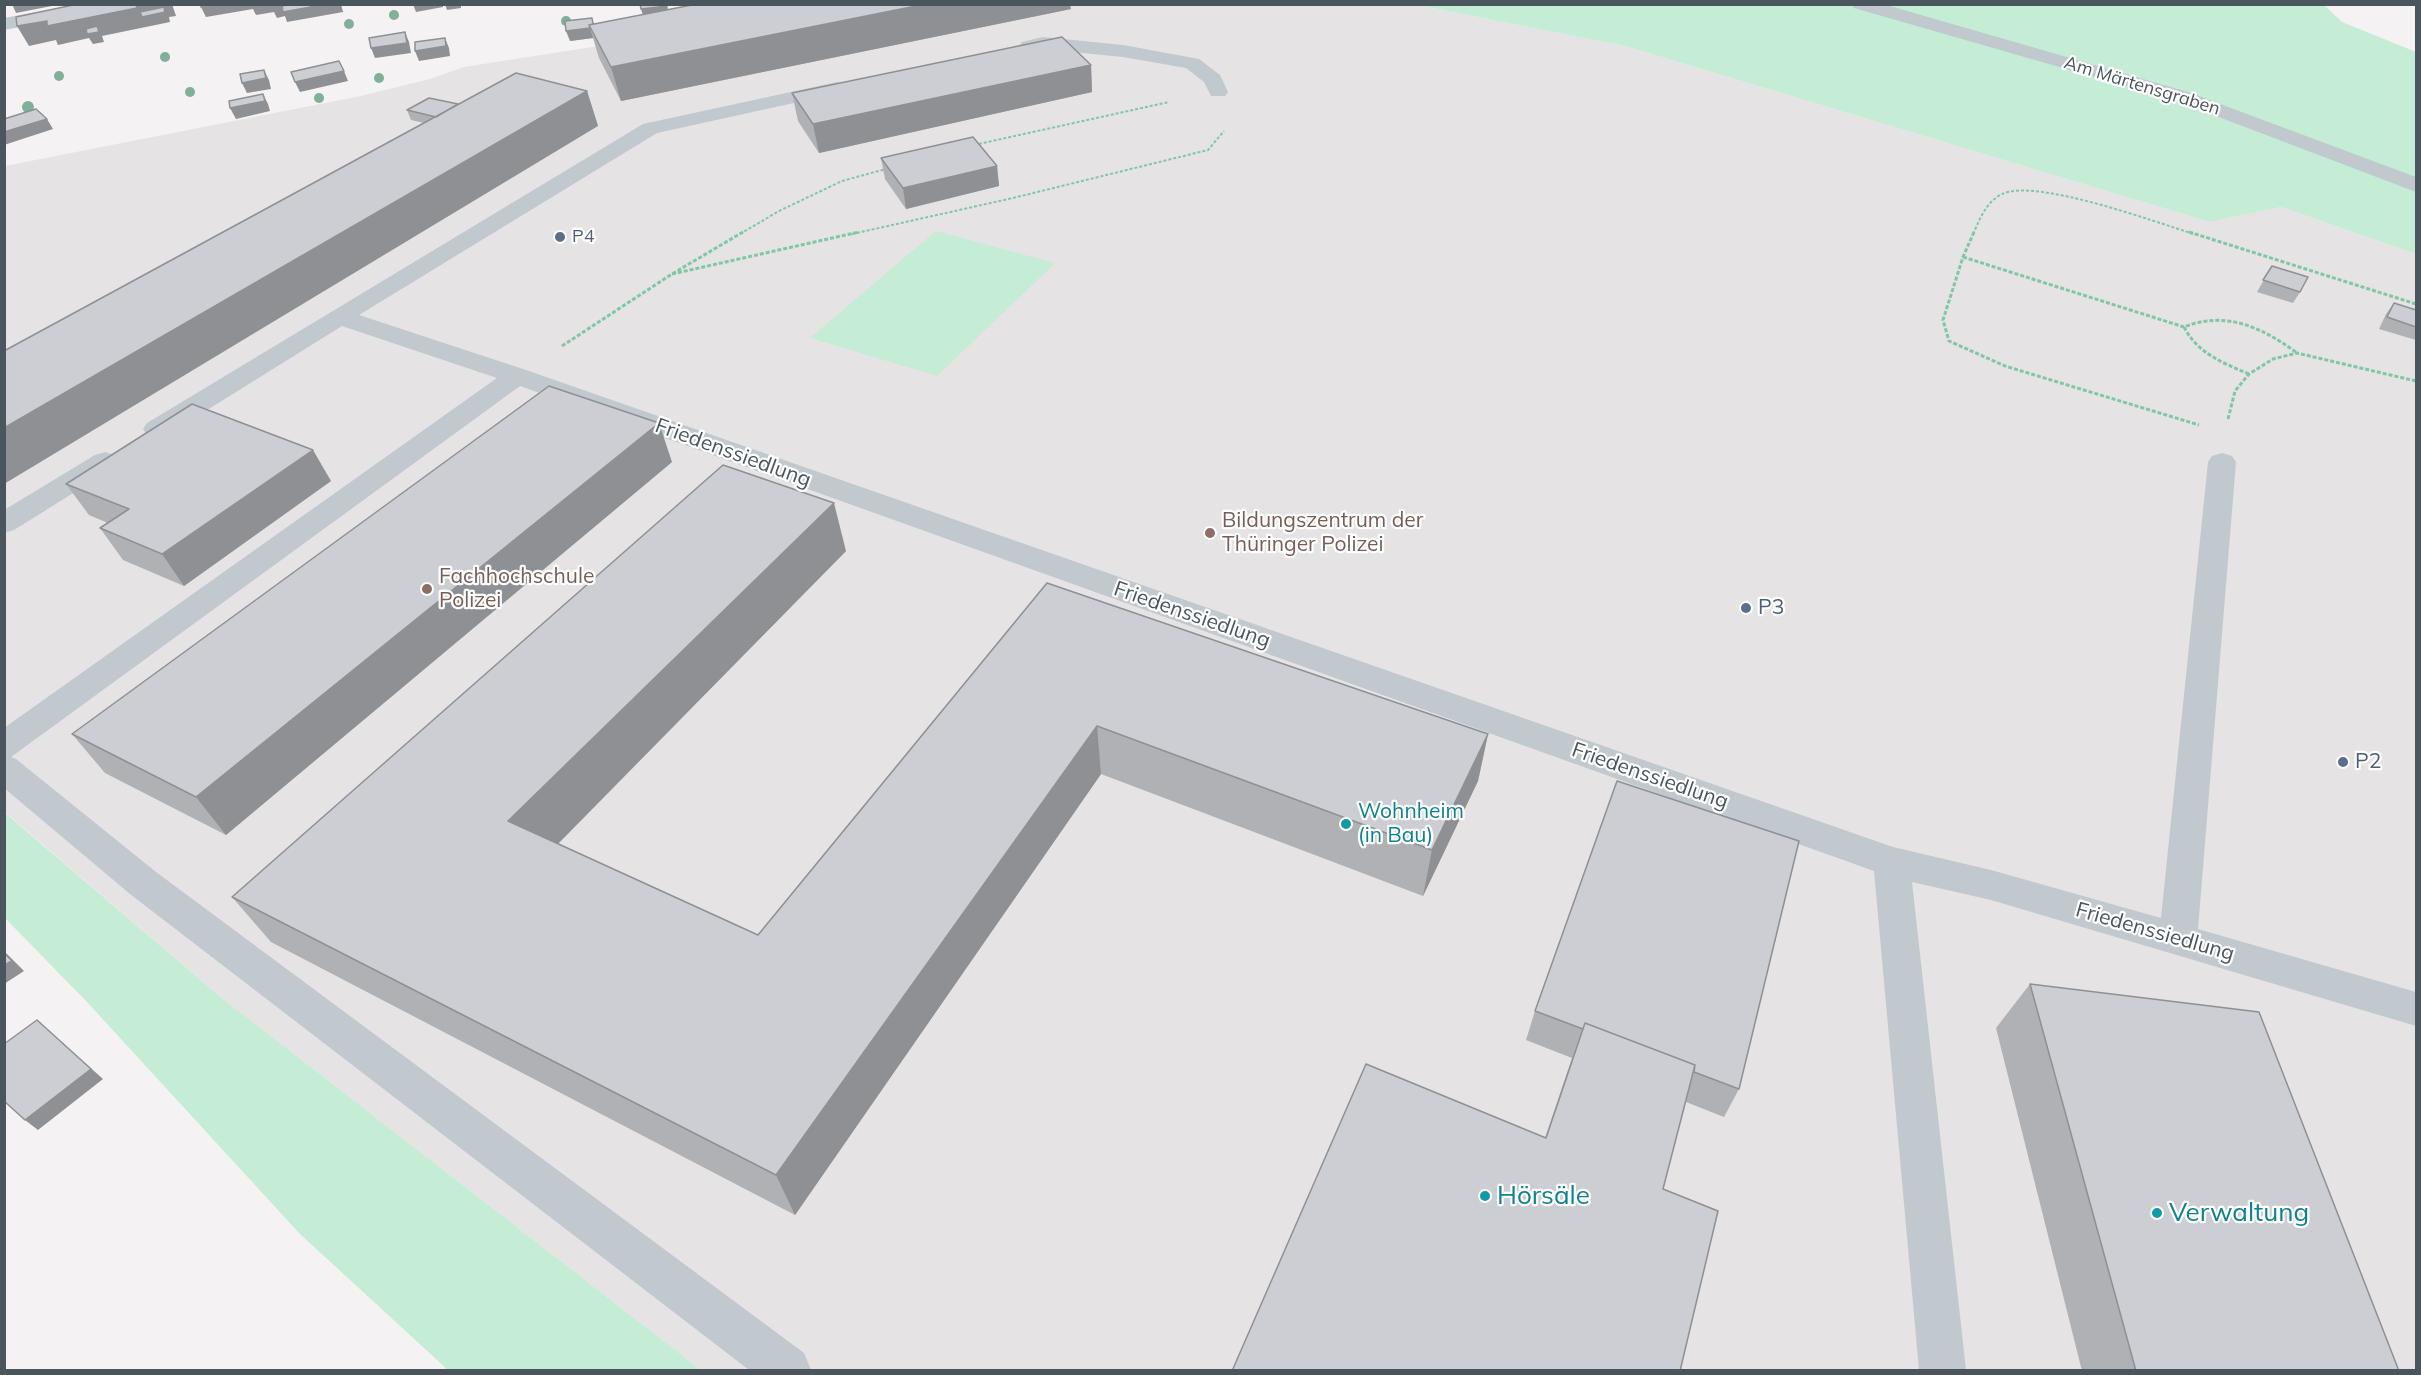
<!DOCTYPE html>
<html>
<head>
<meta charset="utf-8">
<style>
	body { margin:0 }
	#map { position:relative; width:2421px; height:1375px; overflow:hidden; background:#f4f2f2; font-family:Mulish,sans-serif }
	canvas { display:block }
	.frame { position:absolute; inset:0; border:6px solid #4b555e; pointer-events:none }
</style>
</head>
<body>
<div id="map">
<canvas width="2421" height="1375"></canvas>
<div class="frame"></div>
</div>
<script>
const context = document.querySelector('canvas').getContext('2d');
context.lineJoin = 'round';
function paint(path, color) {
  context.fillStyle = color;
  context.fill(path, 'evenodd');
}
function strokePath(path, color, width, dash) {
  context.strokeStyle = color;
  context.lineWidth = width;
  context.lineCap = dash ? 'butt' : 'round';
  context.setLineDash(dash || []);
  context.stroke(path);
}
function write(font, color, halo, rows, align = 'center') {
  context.font = font + ' Mulish,sans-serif';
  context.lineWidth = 4.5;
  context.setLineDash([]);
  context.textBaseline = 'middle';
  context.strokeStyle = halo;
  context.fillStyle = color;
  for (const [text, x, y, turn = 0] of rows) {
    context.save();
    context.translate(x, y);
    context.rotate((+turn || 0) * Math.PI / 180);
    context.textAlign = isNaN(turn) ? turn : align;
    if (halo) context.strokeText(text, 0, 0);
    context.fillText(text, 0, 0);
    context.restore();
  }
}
const education = new Path2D(`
	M828 5H1417L1625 46 2210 222 2281 207 2416 254V1370H701L218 995 5 812V166L361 96 430 79 464 67 599 46Z`);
const green = new Path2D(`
	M1417 5H2324L2342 22 2416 52V254L2281 207 2210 222 1625 46Z
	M936 231 1055 263 937 376 810 338Z
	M4 812 218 995 701 1370H448L300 1234 87 1002 5 918Z`);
const pathFar1 = new Path2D(`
	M974 145 1169 102
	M740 234 779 211 842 181 886 169
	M852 234 1013 198 1208 150 1224 131
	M1973 234C1980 219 1986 202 2002 194 2036 178 2155 222 2194 234`);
const path = new Path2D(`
	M1974 232 1963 257 1943 320 1949 341 2005 366 2199 425
	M2189 232 2416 304
	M1963 257 2184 327C2226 310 2263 328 2297 353
	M672 274 859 232
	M2184 327C2197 353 2223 363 2249 374
	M562 346 672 274 743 232
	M2228 419 2235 391 2249 374 2273 359 2297 353 2416 381`);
const minor = new Path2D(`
	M79 4H121L119 8 112 10 4 30V18Z
	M1852 4H1883L2188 92 2416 177V192L2174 100 1854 8Z
	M1043 37 1123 45 1199 59 1220 75 1228 92 1225 96H1211L1204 82 1186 68 1123 57 1043 49 1029 52 1022 50 1019 46 1022 42Z
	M837 82 844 84 847 88 844 92 657 133 359 315 526 370 1893 847 1991 870 2161 918 2208 462 2212 456 2222 453 2232 456 2236 462 2198 929 2416 992V1026L1991 900 1912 882 1966 1370H1919L1874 871 520 386 11 757 16 759 156 872 804 1353 811 1370H749L130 894 4 788V728L497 378 342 326 167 435 157 437 147 435 143 429 147 423 643 124Z
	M105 452 115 455 119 461 115 467 14 530 4 533V510L95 455Z`);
const trees = [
	[394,15,5],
	[566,21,5],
	[349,24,5],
	[165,57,5],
	[59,76,5],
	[379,78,5],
	[190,92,5],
	[319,98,5],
	[28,107,6]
];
const wall = new Path2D(`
	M1071 9 621 101 599 58 593 38 570 41 592 18 594 24 668 10Z
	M1091 65 1092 92 819 153 798 121 792 93Z
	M587 91 598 126 424 123 411 120 407 110Z
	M881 158 997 166 999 186 906 209 885 179Z
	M2272 266 2300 292 2293 303 2257 292Z
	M2394 303 2416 310V340L2379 329 2386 314Z
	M672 462 226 835 105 773 72 734Z
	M331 481 184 586 123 560 100 528 108 523 89 515 66 484Z
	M846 551 558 844 758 935 1047 583 1488 734 1478 781 1423 896 1101 774 795 1215 271 942 232 897Z
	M2030 984 2399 1371H2082L1996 1028Z
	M1535 1011 1739 1089 1724 1117 1686 1102 1663 1189 1545 1138 1572 1058 1526 1040Z`);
const shadedWall = new Path2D(`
	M12 4H62L16 13Z
	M136 4H172L176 16 169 17 170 22 102 36 104 42 93 44 89 38 58 45 56 40 29 46 17 26Z
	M215 4H341L343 12 287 22 285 16 277 18 274 12 256 15 253 9 206 17 201 7Z
	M413 4H443V7L416 12Z
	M445 4H461V8L447 10Z
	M667 4 669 16 644 19 641 9Z
	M926 4H1070L1071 9 621 101 611 67Z
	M590 28 593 38 570 41 566 31Z
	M405 32 409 42 411 53 375 58 371 48Z
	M445 38 449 48 450 56 419 61 415 51Z
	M1091 65 1092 92 819 153 813 124Z
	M264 70 269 80 271 89 247 93 242 83Z
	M344 71 348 81 300 92 295 82Z
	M587 91 598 126 4 484V428Z
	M263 94 268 104 270 111 236 119 230 108Z
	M47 119 53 129 4 145V132Z
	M997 166 999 186 906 209 903 188Z
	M659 423 672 462 226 835 196 797Z
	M313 450 331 481 184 586 162 554Z
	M834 503 846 551 535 867 508 821Z
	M1097 726 1101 774 795 1215 776 1175Z
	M1488 734 1478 781 1423 896 1432 850Z
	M4 951 24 971 4 984Z
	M37 1020 103 1079 38 1130 25 1120Z`);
const building = new Path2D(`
	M78 4H136L137 8 47 26V21L17 26 16 17Z
	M201 4H215L201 7Z
	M293 4H310L311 7 283 12 282 6Z
	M640 4H666L667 6 641 9Z
	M697 4H926L611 67 589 25Z
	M164 7 165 12 142 17 140 12Z
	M592 18 593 24 589 25 590 28 566 31 565 21Z
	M97 26 99 32 87 34 86 29Z
	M405 32 407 43 371 48 369 38Z
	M1062 37 1091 65 813 124 792 93Z
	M445 38 446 46 415 51V42Z
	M339 61 344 71 295 82 291 72Z
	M264 70 266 78 242 83 240 74Z
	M516 73 587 91 4 428V351Z
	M263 94 265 101 230 108 229 101Z
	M429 98 458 104 436 117 407 110Z
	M36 109 47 119 4 132V119Z
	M973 137 997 166 903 188 881 158Z
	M2272 266 2308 277 2300 292 2263 280Z
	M2394 303 2416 310V327L2387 317Z
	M549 386 659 423 196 797 72 734Z
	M192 404 313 450 162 554 100 528 129 509 66 484Z
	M723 465 834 503 508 821 758 935 1047 583 1488 734 1432 850 1097 726 776 1175 232 897Z
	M1617 781 1799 841 1739 1089 1694 1072 1695 1065 1585 1023 1583 1029 1535 1011Z
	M4 953 12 961 4 965Z
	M2030 984 2259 1012 2399 1371H2136Z
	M37 1020 91 1069 25 1120 4 1101V1044Z
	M1585 1023 1695 1065 1663 1189 1718 1211 1680 1371H1232L1366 1064 1546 1138Z`);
const markers = [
	[560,237,6,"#5c6f8a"],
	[1210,533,6,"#8d6e63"],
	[427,589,6,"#8d6e63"],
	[1746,608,6,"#5c6f8a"],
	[2343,762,6,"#5c6f8a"],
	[1346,824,6,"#0f9aa8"],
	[1485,1196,6,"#0f9aa8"],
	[2157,1213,6,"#0f9aa8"]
];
const farStreetnames = [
	["Am Märtensgraben",2142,86,17]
];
const farServicenames = [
	["P4",572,237]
];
const streetNames = [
	["Friedenssiedlung",733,453,20],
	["Friedenssiedlung",1192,615,19],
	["Friedenssiedlung",1650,776,19],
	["Friedenssiedlung",2155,932,16]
];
const educationNames = [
	["Bildungszentrum der",1222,521],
	["Thüringer Polizei",1222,545],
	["Fachhochschule",439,577],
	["Polizei",439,601]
];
const serviceNames = [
	["P3",1758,608],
	["P2",2355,762]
];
const cultureNames = [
	["Wohnheim",1358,812],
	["(in Bau)",1358,836]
];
const nearCulturenames = [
	["Hörsäle",1497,1196],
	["Verwaltung",2169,1213]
];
paint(education, '#e5e3e3');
paint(green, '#c5ecd5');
strokePath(pathFar1, '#80c7a5', 2, [3, 2]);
strokePath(path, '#80c7a5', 3, [4, 2]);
paint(minor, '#c1c9cf');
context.fillStyle = '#80b098';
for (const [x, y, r] of trees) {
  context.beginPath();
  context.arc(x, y, r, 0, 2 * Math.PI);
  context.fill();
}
paint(wall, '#afb1b5');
paint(shadedWall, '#8f9094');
paint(building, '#ccced3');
strokePath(building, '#8f9094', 1.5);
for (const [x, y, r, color] of markers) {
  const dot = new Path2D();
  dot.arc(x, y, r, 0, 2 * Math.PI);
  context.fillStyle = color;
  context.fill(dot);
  strokePath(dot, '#fff', 2);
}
write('18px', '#4b555e', '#fff', farStreetnames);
write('18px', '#4e5e75', '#fff', farServicenames, 'left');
write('21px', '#4b555e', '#fff', streetNames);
write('21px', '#785e54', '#fff', educationNames, 'left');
write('21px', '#4e5e75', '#fff', serviceNames, 'left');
write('21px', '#0d838f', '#fff', cultureNames, 'left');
write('26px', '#0d838f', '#fff', nearCulturenames, 'left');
</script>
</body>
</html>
